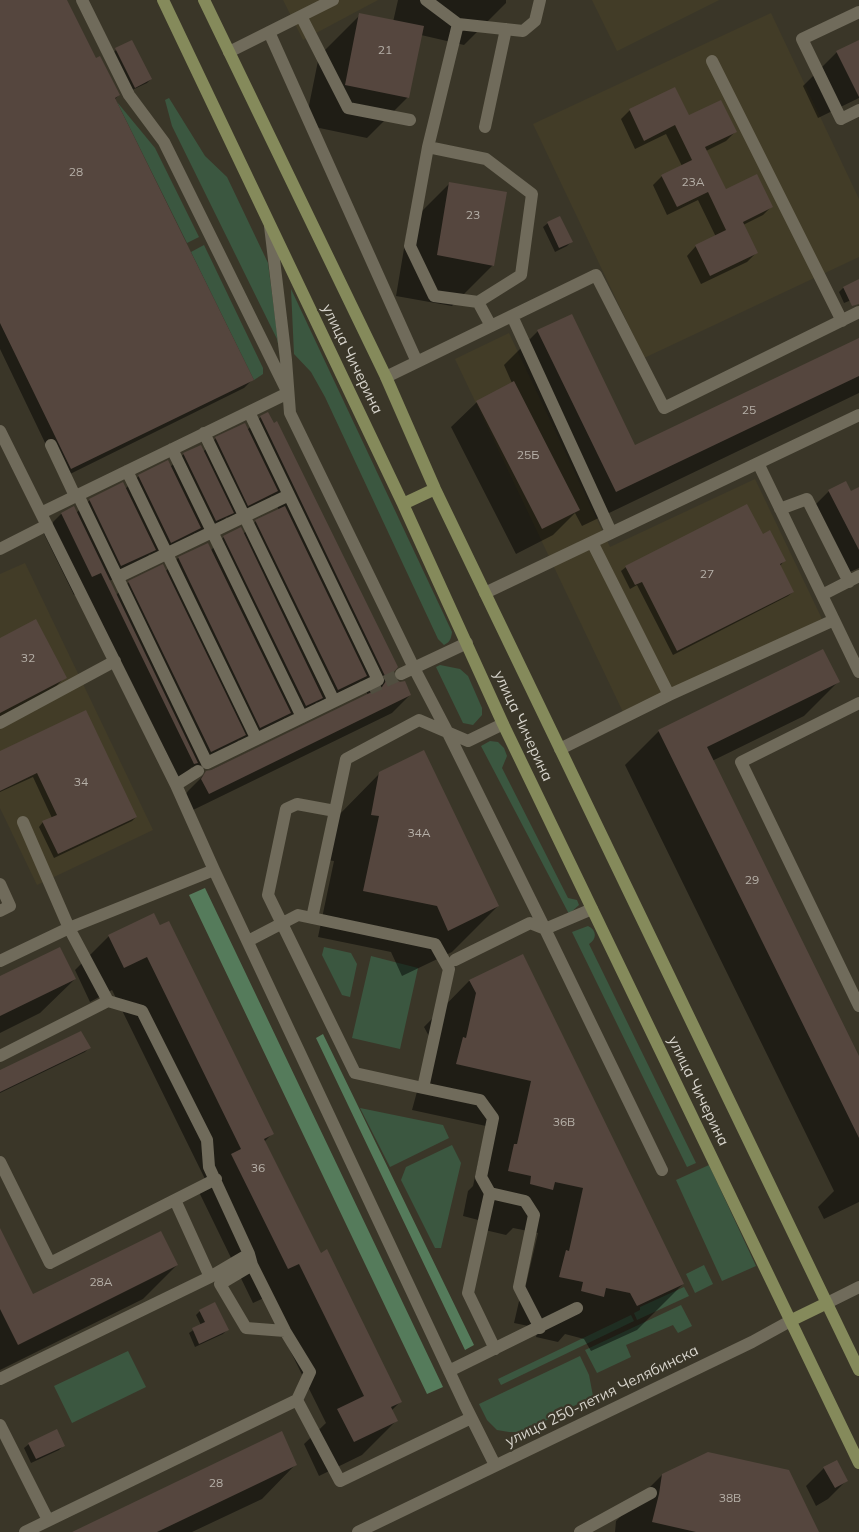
<!DOCTYPE html>
<html>
<head>
<meta charset="utf-8">
<style>
	body { margin:0 }
	canvas { display:block; background:#3a3628 }
</style>
</head>
<body>
<canvas width="859" height="1532"></canvas>
<script>
const context = document.querySelector('canvas').getContext('2d');
context.lineJoin = 'round';
function paint(path, color) {
  context.fillStyle = color;
  context.fill(path, 'evenodd');
}
function strokePath(path, color, width, dash) {
  context.strokeStyle = color;
  context.lineWidth = width;
  context.lineCap = dash ? 'butt' : 'round';
  context.setLineDash(dash || []);
  context.stroke(path);
}
function write(font, color, halo, rows, align = 'center') {
  context.font = font + ' Mulish,sans-serif';
  context.lineWidth = 4.5;
  context.setLineDash([]);
  context.textBaseline = 'middle';
  context.strokeStyle = halo;
  context.fillStyle = color;
  for (const [text, x, y, turn = 0] of rows) {
    context.save();
    context.translate(x, y);
    context.rotate((+turn || 0) * Math.PI / 180);
    context.textAlign = isNaN(turn) ? turn : align;
    if (halo) context.strokeText(text, 0, 0);
    context.fillText(text, 0, 0);
    context.restore();
  }
}
const built = new Path2D(`
	M283 0H378L303 40Z
	M592 0H719L617 51Z
	M771 13 859 199V257L644 358 533 124Z
	M509 333 610 547 755 479 822 619 623 712 455 359Z
	M25 563 153 830 37 885 0 808V574Z`);
const green = new Path2D(`
	M169 98 205 156 227 177 268 263 279 348 277 339 172 126 165 100Z
	M117 102 155 148 199 237 187 243Z
	M204 245 263 368V374L254 380 191 252Z
	M291 289 452 632C451 639 450 642 444 645L438 639 325 397 311 372 294 354Z
	M440 665 460 669 468 676 482 708V715L473 725 463 723 436 667Z
	M490 741 498 742 504 748 507 756 502 768 568 898 577 900 579 905 569 914 481 746Z
	M588 926C597 930 597 939 589 944L696 1163 687 1167 572 932Z
	M324 947 351 953 357 964 350 997 342 995 322 955Z
	M371 956 418 968 400 1049 352 1038Z
	M360 1108 443 1125 449 1138 390 1167Z
	M452 1145 461 1163 441 1248H435L401 1180 406 1167Z
	M709 1165 756 1266 722 1281 676 1180Z
	M704 1265 713 1284 695 1293 686 1274Z
	M684 1287 689 1296 637 1320 634 1313 640 1310V1307Z
	M681 1305 692 1326 678 1333 673 1325 626 1345 631 1357 597 1373 585 1350Z
	M631 1315 634 1321 501 1385 498 1379Z
	M128 1351 146 1387 72 1423 54 1386Z
	M580 1356 589 1375 593 1396 524 1432H509L497 1430 487 1420 479 1404Z`);
const forest = new Path2D(`
	M205 888 443 1387 427 1394 189 895Z
	M323 1034 474 1345 465 1350 316 1038Z`);
const shadow = new Path2D(`
	M0 0H66L95 60 119 95 115 99 253 379 244 388 62 478 0 349Z
	M398 0H506V3L464 45 421 35 408 97 367 138 305 125 319 56 360 15 393 22Z
	M859 41V98L818 118 803 86 837 52Z
	M116 50 151 79 147 83 130 91 112 54Z
	M630 110 688 117 735 132 726 141 706 151 725 191 772 206 763 215 743 225 756 253 747 262 701 284 687 256 696 246 716 237 698 200 667 215 653 185 662 176 682 166 666 134 635 149 621 119Z
	M450 183 493 265 452 306 396 296 408 225Z
	M548 223 571 242 567 246 555 252 543 227Z
	M859 281V297L844 303 839 292 843 288Z
	M538 331 635 447 859 339V393L582 526 575 513 553 535 516 554 451 427 477 402 512 383 504 365Z
	M261 417 392 673 393 679 410 695 392 713 191 811 184 797 188 791 207 772 368 695 361 681 348 694 320 708 317 702 304 715 287 723 285 718 272 731 242 745 239 740 226 753 193 769 192 767 178 781 83 591 74 595 43 532 61 514 76 513 90 500 125 489 139 476 170 467 184 454 203 452 216 438 247 430ZM272 496 279 510 256 521 243 534 224 537 211 550 208 544 178 558 165 572 129 582 116 595 109 581 136 568 150 554 152 560 182 546 195 533 198 538 214 530 227 517 230 523 259 509Z
	M859 489V568L850 572 815 505 829 491 851 493Z
	M762 535 784 561 780 566 793 592 788 596 673 655 637 585 630 589 621 571 626 567Z
	M0 639 65 677 31 712 0 728Z
	M838 682 804 716 712 761 859 1059V1202L824 1219 818 1207 834 1191 625 765 659 731Z
	M0 753 136 817 132 821 54 858 39 827 43 822 52 818 33 777 0 792Z
	M380 773 498 906 452 952 402 976 391 952 318 937 334 861 326 860 334 820Z
	M154 914 272 1134 264 1142 320 1254 401 1401 391 1411 396 1421 362 1455 319 1476 304 1444 326 1423 264 1298 253 1303 198 1190 206 1181 112 990 90 1002 75 970 109 936Z
	M523 955 683 1284 637 1330 591 1351 584 1339 565 1334 558 1342 536 1337 538 1328 514 1323 520 1297 524 1293 538 1233 513 1228 506 1235 485 1230 486 1222 463 1216 468 1191 473 1186 486 1126 412 1110 431 1040 424 1027 469 981Z
	M0 977 75 979 40 1013 0 1033Z
	M89 1048 85 1052 0 1093V1072Z
	M0 1230 33 1296 177 1265 143 1299 0 1370Z
	M200 1311 227 1330 223 1334 195 1347 189 1333 201 1325 196 1315Z
	M29 1444 63 1446 59 1450 31 1463 24 1448Z
	M296 1464 262 1499 192 1532H75Z
	M824 1468 846 1481 828 1499 816 1506 806 1486Z
	M662 1475 817 1532H615L616 1521Z`);
const building = new Path2D(`
	M0 0H67L96 58 100 56 120 95 115 98 254 380 71 469 0 323Z
	M359 13 424 26 409 98 345 85Z
	M132 40 152 79 135 88 115 48Z
	M859 40V97L836 51Z
	M675 87 689 115 721 100 737 132 705 147 726 189 757 174 773 207 743 222 758 253 710 276 695 245 726 230 708 192 677 207 661 175 692 160 675 125 644 141 629 109Z
	M449 182 507 192 494 266 437 255Z
	M560 216 573 242 559 248 547 222Z
	M859 279V304L852 306 843 287Z
	M572 314 635 445 859 338V376L616 492 537 330Z
	M514 381 580 510 542 529 476 401Z
	M268 412 274 423 277 421 398 667 393 673 394 678 400 682 405 681 411 695 209 794 201 779 206 771 211 770 382 687 386 681 385 676 260 416Z
	M245 423 278 491 248 506 215 437Z
	M201 445 234 513 216 521 183 453Z
	M168 460 201 528 171 543 138 475Z
	M846 481 851 491 859 487V550L828 490Z
	M123 482 156 550 121 566 89 499Z
	M747 504 763 534 770 530 786 561 780 564 794 592 677 651 642 582 635 585 625 566Z
	M74 506 198 763 194 764 101 573 92 577 61 513Z
	M285 506 367 676 338 690 255 520Z
	M241 527 323 698 306 706 223 536Z
	M208 543 291 713 260 728 178 557Z
	M163 564 246 735 211 752 128 581Z
	M36 619 67 678 0 713V638Z
	M823 649 840 682 707 747 859 1056V1138L658 730Z
	M86 710 137 817 58 854 42 821 57 815 37 773 0 791V751Z
	M424 750 499 906 448 931 437 906 363 891 379 816 371 815 379 772Z
	M154 913 160 925 169 921 274 1134 264 1139 321 1253 327 1249 402 1402 391 1407 398 1421 354 1442 337 1409 364 1396 299 1264 288 1269 231 1154 241 1149 147 957 124 968 108 935Z
	M60 947 76 979 0 1016V976Z
	M523 954 684 1284 637 1306 630 1293 606 1288 604 1297 581 1291 583 1282 559 1277 566 1250 569 1251 583 1188 555 1182 553 1190 530 1184 531 1176 508 1171 514 1144H517L531 1081 456 1064 463 1037 466 1038 476 993 469 980Z
	M81 1031 91 1048 0 1092V1070Z
	M0 1228 33 1294 161 1231 178 1265 18 1345 0 1309Z
	M215 1302 229 1330 199 1344 192 1328 205 1322 199 1310Z
	M57 1429 65 1446 36 1459 28 1443Z
	M282 1431 297 1465 157 1532H72Z
	M708 1452 789 1470 819 1532H696L652 1522 659 1494 662 1474Z
	M837 1460 848 1481 835 1488 823 1467Z`);
const minorTunnel = new Path2D(`
	M369 689 401 674`);
const minor = new Path2D(`
	M426 0 458 24 523 31 535 21 540 0
	M859 12 802 39 841 119 859 110
	M301 16 348 108 410 120
	M269 32 417 362
	M229 52 333 0
	M712 61 842 321
	M485 127 506 29
	M428 147 486 159 532 194 521 275 478 302 434 296 410 246 428 147 429 143 458 24
	M270 226 286 360 290 413 414 668 448 733 545 929 662 1170
	M478 302 491 326
	M512 316 611 532
	M386 377 596 275 664 408 859 312
	M0 431 176 785 214 870 465 1405 495 1465
	M204 433 334 701
	M51 445 75 496
	M172 449 302 717
	M758 463 834 620
	M127 471 256 738
	M78 495 207 763 378 680 249 412
	M780 509 807 499 849 582
	M41 513 288 393 164 142 129 95 82 0
	M592 542 669 695
	M0 549 47 525
	M118 577 289 495
	M485 593 859 415
	M822 595 859 576
	M401 674 467 643
	M859 703 741 762 859 1006
	M0 723 115 661
	M560 749 669 695 834 620 859 672
	M176 785 198 771
	M335 811 346 759 419 720 468 741 503 724
	M23 822 69 928 108 1001 142 1011 207 1140 209 1167 249 1254 252 1265 285 1331 310 1372 297 1400 25 1532
	M0 884 10 906 0 911
	M312 918 335 811 297 804 286 809 268 895 355 1073 423 1088
	M248 941 298 915 435 944 449 969 423 1088 480 1100 493 1118 481 1177 490 1193 525 1201 534 1215 519 1287 540 1328
	M455 960 530 923 545 929 592 909
	M0 961 69 928 214 870
	M0 1056 108 1001
	M0 1162 50 1263 216 1179
	M490 1193 468 1293 495 1349
	M175 1200 210 1277
	M252 1265 220 1284 246 1328 285 1331
	M827 1303 859 1287
	M449 1371 577 1308
	M0 1379 210 1277 249 1254
	M297 1400 340 1481 471 1418
	M0 1425 48 1520
	M358 1532 752 1342 792 1320
	M580 1532 651 1493`);
const major = new Path2D(`
	M163 0 403 504 503 724 859 1463
	M204 0 386 377 435 489 859 1370
	M403 504 435 489
	M792 1320 827 1303`);
const numberNames = [
	["21",385,50],
	["28",76,172],
	["23А",693,182],
	["23",473,215],
	["25",749,410],
	["25Б",528,455],
	["27",707,574],
	["32",28,658],
	["34",81,782],
	["34А",419,833],
	["29",752,880],
	["36В",564,1122],
	["36",258,1168],
	["28А",101,1282],
	["28",216,1483],
	["38В",730,1498]
];
const streetNames = [
	["улица Чичерина",352,359,64],
	["улица Чичерина",523,726,65],
	["улица Чичерина",698,1091,64],
	["улица 250-летия Челябинска",602,1396,-26]
];
paint(built, '#423c27');
paint(green, '#3b5740');
paint(forest, '#557b5b');
paint(shadow, '#0007');
paint(building, '#55463e');
strokePath(minorTunnel, '#514e40', 12, [12, 6]);
strokePath(minor, '#706b5b', 12);
strokePath(major, '#858a5b', 12);
write('12px', '#b6b0a8', null, numberNames);
write('15px', '#d6d3cb', '#3a3628', streetNames);
</script>
</body>
</html>
